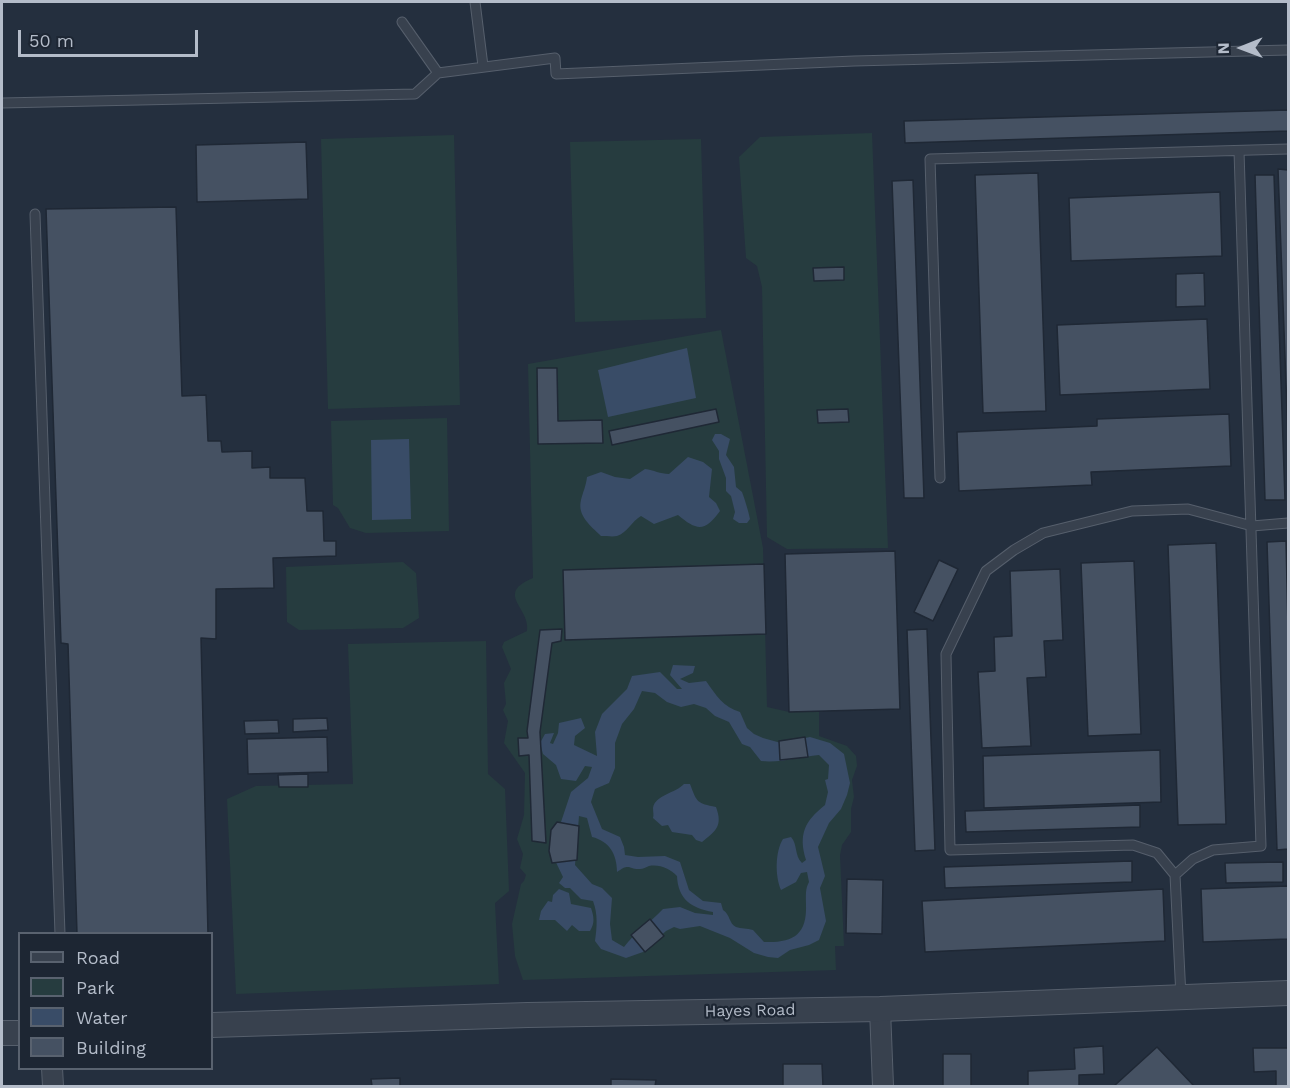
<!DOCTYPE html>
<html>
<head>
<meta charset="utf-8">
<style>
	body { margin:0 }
	#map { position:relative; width:1290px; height:1088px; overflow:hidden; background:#242f3e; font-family:"Work Sans",sans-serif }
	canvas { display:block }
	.frame { position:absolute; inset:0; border:3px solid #b4bcc9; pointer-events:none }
	.legend { position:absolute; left:18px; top:932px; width:195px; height:138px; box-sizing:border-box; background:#1d2633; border:2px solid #59626f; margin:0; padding:8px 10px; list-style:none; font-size:18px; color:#b4bcc9 }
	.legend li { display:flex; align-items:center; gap:12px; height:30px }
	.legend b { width:30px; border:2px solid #59626f }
	.north { position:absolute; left:1212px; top:18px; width:60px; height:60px; -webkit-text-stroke:4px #1d2633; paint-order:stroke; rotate:269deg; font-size:16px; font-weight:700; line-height:24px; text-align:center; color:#b4bcc9 }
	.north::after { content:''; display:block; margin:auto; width:21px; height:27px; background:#b4bcc9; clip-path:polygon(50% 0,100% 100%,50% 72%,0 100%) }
	.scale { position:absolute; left:18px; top:30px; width:180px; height:27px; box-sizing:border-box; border:3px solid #b4bcc9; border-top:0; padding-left:8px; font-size:18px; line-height:21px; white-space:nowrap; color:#b4bcc9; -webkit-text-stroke:4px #1d2633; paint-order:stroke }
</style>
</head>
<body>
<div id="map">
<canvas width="1290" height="1088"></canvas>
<div class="frame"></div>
<ul class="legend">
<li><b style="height:8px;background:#38414e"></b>Road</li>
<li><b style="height:16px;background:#263c3f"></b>Park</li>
<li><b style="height:16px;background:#394c67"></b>Water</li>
<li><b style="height:16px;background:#455162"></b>Building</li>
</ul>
<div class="north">N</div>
<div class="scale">50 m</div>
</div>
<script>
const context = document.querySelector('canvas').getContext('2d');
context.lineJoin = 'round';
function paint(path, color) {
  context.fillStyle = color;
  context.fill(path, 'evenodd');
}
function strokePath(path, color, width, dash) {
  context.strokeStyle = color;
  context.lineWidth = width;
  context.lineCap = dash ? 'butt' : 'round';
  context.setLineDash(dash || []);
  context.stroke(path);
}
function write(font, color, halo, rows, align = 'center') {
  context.font = font + ' "Work Sans",sans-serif';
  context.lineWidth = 4.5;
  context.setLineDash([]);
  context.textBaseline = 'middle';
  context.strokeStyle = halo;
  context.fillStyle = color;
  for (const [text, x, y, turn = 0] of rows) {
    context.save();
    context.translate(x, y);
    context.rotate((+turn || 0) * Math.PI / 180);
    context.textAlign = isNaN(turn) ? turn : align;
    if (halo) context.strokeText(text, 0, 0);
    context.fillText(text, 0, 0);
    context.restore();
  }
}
const green = new Path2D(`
	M872 133 888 548 787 549 767 537 762 287 757 266 746 258 739 157 760 137Z
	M454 135 460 405 328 409 321 139Z
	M701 139 706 318 575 322 570 142Z
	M721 330 763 548 767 707 789 712 819 711V736L847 746 856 756 857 766 852 780 854 797 851 809V832L842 845 840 855 844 946H835L836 970 523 980 515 956 512 924 521 884 524 881 526 875 520 868 523 854 517 839 524 815 525 773 504 743 508 721 503 710 506 704 504 683 511 669 502 647 504 642 527 631C531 608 494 594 533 578L528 364Z
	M447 418 449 531 366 533 350 528 338 508 333 505 331 421Z
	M403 562 416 573 419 618 403 628 299 630 287 622 286 567Z
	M486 641 488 774 505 789 509 891 495 903 499 984 236 994 227 799 256 786 353 784 348 644Z`);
const water = new Path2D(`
	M687 348 696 398 608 417 598 370Z
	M715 434H721L730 439 726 455 734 467 736 487 742 492C745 500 748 510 750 519L747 523H739L733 519 735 512 731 496 726 491V478L719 459V451L712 440Z
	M409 439 411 519 372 520 371 440Z
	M688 457 703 462 712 469 709 497 716 503 720 511C705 532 697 531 678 515L654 524 641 516C632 521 627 533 617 536 613 537 606 536 601 536 591 526 577 516 581 500 583 492 586 486 587 477L601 472 615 477 630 479 645 469C654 470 660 474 669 474Z
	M673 665 695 666 693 673 680 679 689 683 706 681C716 695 723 707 740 712L747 728 754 734 763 738 781 743 810 737 830 743 844 754 850 783 847 795 841 809 829 823 818 847 825 876 820 888 826 921 819 940 809 945 790 950 778 958 768 957 754 953 730 938 700 926 680 929 674 927 666 931 643 952 626 958 601 949 595 941C597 927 598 914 593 901L581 899 570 888H565L559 883 563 877 551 852 571 792 588 778 592 767 585 766 576 781 561 779 556 765 543 754 540 743 545 734 554 733 550 743 553 744 558 733 559 723 581 718 585 728 575 736 574 745 597 756 595 732 602 714 627 689 632 676 660 672 677 689H682L670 675ZM642 691 655 693 667 702 681 707 694 704 706 708 715 716 729 722 742 744 750 747 761 761C781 763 799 757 819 755L829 765 828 779 825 780 828 792 825 805C805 821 798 834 806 860L802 863C794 855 798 845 791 837L783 839C775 852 775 876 781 890L796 882 801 873 807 872 809 882C805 889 806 896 806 905 807 935 793 943 764 942L753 930C747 928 741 929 736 927 729 924 730 914 723 910L721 903 703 901 689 890 680 862 665 856 638 857 625 855 624 847 620 837 602 829 591 802 595 789 609 783 615 768V743L622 724 634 709ZM579 816 587 818 592 837C609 841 617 854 617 872 630 862 629 870 640 869 643 869 646 867 649 866 660 864 670 869 677 876 678 899 691 908 713 912V915L695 913 680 907 663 909C650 923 635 932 624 947L612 940 610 924 612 898 602 888 592 884 575 865Z
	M684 784H690C697 803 697 803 716 807 723 826 716 831 702 842L696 840 692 835 672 832 668 825 662 826 653 818C654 815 653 812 653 808 655 795 676 793 684 784Z
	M559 889 569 893 571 904 591 908C594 917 595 923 590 931H579L572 925 567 931 555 920H539L541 911 548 901 552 902 553 895Z`);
const building = new Path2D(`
	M1288 110V131L905 143 904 121Z
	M306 142 308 199 197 202 196 145Z
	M1278 169 1288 170V438Z
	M1038 173 1046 411 983 413 975 175Z
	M1255 175H1274L1285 500H1265Z
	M913 180 924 498H904L892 181Z
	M1220 192 1222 256 1071 261 1069 198Z
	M176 207 182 396 206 395 208 441H221L222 452 252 451V468L270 467V478H305L307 511H323L324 541H336V556L273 558 274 588 216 589V639L201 638 208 934H77L68 644 61 643 46 209Z
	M844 267V280L814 281 813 268Z
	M1204 273 1205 306 1176 307V274Z
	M1207 319 1210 389 1060 395 1057 325Z
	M537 368H557L558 421 602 420 603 443 538 444Z
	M716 409 719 422 612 445 609 431Z
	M848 409 849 422 818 423 817 410Z
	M1229 414 1231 466 1091 472 1092 485 959 491 957 432 1097 426V419Z
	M1286 541 1288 627V849L1277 850 1267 542Z
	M1216 543 1226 824 1178 825 1168 545Z
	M895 551 900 709 789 712 785 554Z
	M939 560 958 569 933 621 914 612Z
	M1134 561 1141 734 1088 736 1081 563Z
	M764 564 766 634 565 640 563 570Z
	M1060 569 1063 640 1044 641 1046 677 1027 678 1031 746 982 748 978 672 995 671 994 637 1012 636 1010 571Z
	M562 629 561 641 552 643 540 732 546 843 532 841 529 755 519 756 518 738H528L527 731 540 630Z
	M927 629 935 850 915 851 907 630Z
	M327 718 328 730 293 732V719Z
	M278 720 279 733 245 734 244 721Z
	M327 737 328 772 248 774 247 739Z
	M805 737 808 757 780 760 779 741Z
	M1160 750 1161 802 984 808 983 756Z
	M308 774V787H279L278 775Z
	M1140 805V827L966 832 965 811Z
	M557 822 579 826 577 860 552 863 549 851 551 830Z
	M1132 861V882L945 888 944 867Z
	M1283 862V882L1226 883 1225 863Z
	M847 879 883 880 882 934 846 933Z
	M1288 886V939L1203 942 1201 889Z
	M1163 889 1165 941 925 952 922 901Z
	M650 919 664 936 645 952 631 935Z
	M1103 1046 1104 1074 1079 1075V1086H1028V1071L1075 1069 1074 1048Z
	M1157 1047 1194 1086H1114Z
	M1253 1048H1288V1086H1276V1071L1254 1072Z
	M943 1054H971V1086H943Z
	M783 1064H822L823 1086H783Z
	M400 1078V1086H372L371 1079Z
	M611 1079 656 1080 655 1086H611Z`);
const service = new Path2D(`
	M475 2 483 66
	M402 22 438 73
	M2 103 415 94 438 73 555 58 556 74 854 61 1288 50
	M35 214 60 934
	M940 478 930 159 1288 149
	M1175 875 1193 859 1213 850 1261 846 1239 151
	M1181 997 1175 875 1157 853 1133 845 950 850 946 654 986 571 1014 550 1043 533 1132 511 1188 509 1252 526 1288 523`);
const minor = new Path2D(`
	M880 1009 883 1086
	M52 1068 53 1086`);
const tertiary = new Path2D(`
	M212 1025 528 1015 880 1009 1288 993
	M2 1033H20`);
const streetNames = [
	["Hayes Road",750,1011,-1]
];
paint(green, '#263c3f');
paint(water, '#394c67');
paint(building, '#455162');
strokePath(building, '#1f2835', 1.5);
strokePath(service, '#565f6c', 11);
strokePath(minor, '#565f6c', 22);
strokePath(tertiary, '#565f6c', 26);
strokePath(service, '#38414e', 9);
strokePath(minor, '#38414e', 20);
strokePath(tertiary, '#38414e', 24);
write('16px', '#b4bcc9', '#1d2633', streetNames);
</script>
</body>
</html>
